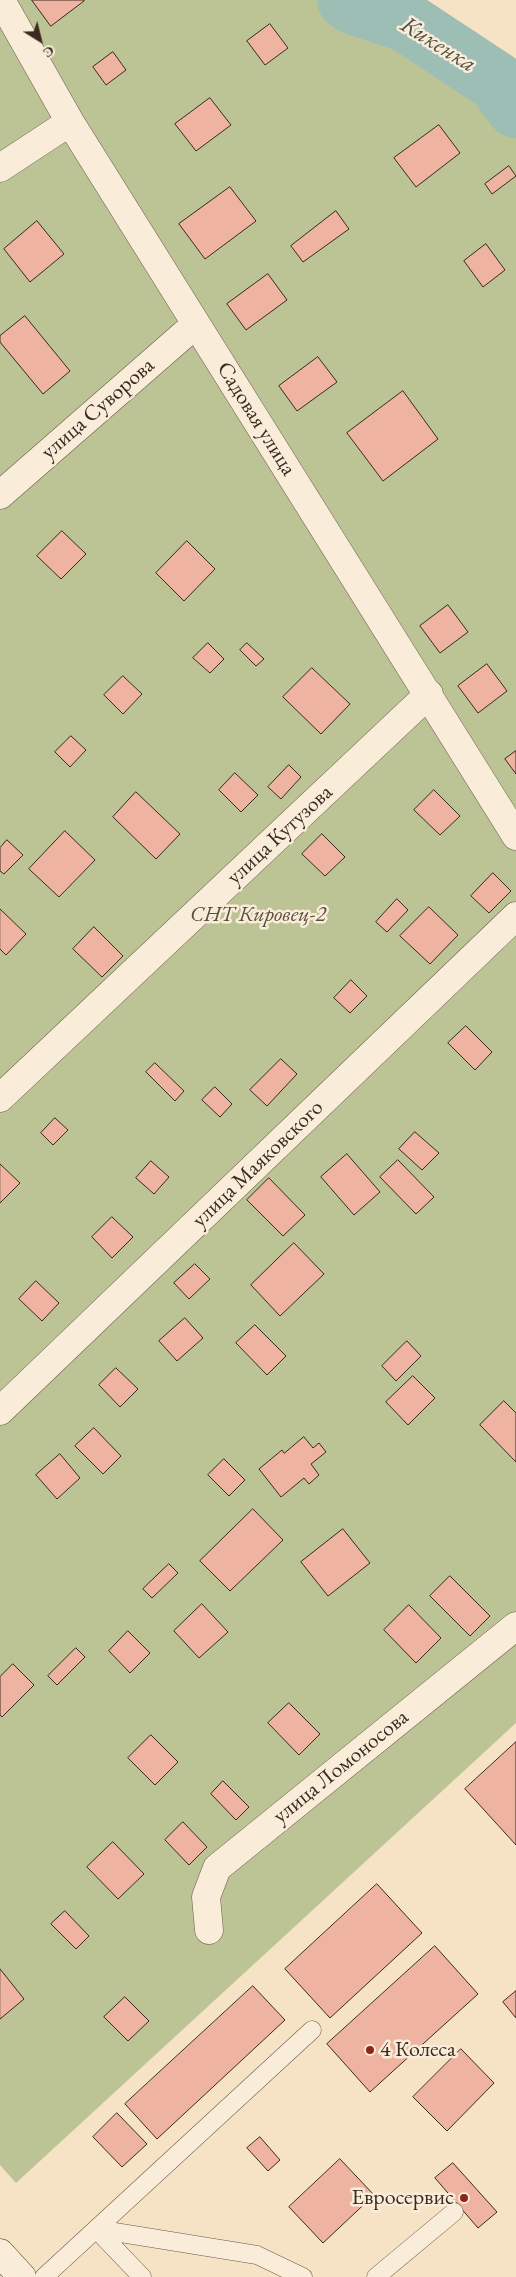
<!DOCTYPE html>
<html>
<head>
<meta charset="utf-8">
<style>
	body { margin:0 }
	#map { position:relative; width:516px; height:2277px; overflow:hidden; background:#f6e2c4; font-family:"EB Garamond",serif }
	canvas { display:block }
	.north { position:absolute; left:15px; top:15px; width:50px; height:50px; -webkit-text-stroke:4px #f9ecd9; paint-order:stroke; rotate:144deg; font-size:14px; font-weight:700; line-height:20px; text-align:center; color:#3a2a21 }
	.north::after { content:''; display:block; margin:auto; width:18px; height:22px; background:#3a2a21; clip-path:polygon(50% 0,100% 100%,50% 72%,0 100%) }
</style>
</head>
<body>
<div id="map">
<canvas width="516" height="2277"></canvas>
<div class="north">С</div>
</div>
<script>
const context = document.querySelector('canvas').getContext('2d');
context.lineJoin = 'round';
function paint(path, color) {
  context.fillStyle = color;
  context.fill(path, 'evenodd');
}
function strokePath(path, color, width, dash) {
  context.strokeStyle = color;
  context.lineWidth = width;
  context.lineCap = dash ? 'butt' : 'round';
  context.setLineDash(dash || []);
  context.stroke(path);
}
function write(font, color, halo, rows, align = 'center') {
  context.font = font + ' "EB Garamond",serif';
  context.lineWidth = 5;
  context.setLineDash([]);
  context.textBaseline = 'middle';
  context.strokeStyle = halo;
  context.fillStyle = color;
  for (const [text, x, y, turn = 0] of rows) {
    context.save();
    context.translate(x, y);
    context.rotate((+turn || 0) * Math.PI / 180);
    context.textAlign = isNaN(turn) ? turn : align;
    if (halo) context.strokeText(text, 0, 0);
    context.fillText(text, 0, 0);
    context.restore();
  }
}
const green = new Path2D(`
	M0 0H347L355 5 406 22 497 82 516 108V1723L16 2183 0 2165Z`);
const river = new Path2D(`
	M347 0 355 5 406 22 497 82 516 108`);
const building = new Path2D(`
	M32 0H84V1L51 26Z
	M270 24 288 48 265 65 247 41Z
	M113 52 126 70 106 85 93 67Z
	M210 98 231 125 196 151 175 124Z
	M439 125 460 153 416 187 394 158Z
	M509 166 516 176 492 194 485 184Z
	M230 187 256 221 205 259 179 224Z
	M336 211 349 229 303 262 291 246Z
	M37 221 64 254 30 282 4 249Z
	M486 244 505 270 483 287 464 261Z
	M268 274 287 300 246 330 227 304Z
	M25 316 70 371 43 394 0 342V336Z
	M318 357 337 382 297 411 279 386Z
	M403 391 438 439 383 481 347 433Z
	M62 531 86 554 61 579 37 556Z
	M187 541 215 569 184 601 156 573Z
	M448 605 468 632 440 653 420 626Z
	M208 643 224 659 210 673 193 658Z
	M247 643 264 659 256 666 240 650Z
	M487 664 507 691 478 713 458 686Z
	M312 668 350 704 321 734 283 697Z
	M123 676 142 694 123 714 104 695Z
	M71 736 86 750 70 767 55 752Z
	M516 751V774L505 759Z
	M289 765 301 777 281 799 268 787Z
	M235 773 258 795 241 812 219 790Z
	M434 790 460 816 440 835 414 810Z
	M136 792 180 834 156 859 113 817Z
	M65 831 95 860 59 897 29 869Z
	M322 834 345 857 325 876 302 854Z
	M7 840 23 855 4 874 0 871V848Z
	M493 873 511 891 489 913 471 896Z
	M397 899 408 910 387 932 376 922Z
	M429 907 458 935 430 964 400 936Z
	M0 909 26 934 6 955 0 949Z
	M94 927 123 956 102 977 73 949Z
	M351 980 367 996 350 1013 334 998Z
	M466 1026 492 1052 475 1070 448 1043Z
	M281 1059 297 1074 267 1106 250 1090Z
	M155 1063 184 1091 175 1101 146 1072Z
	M215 1087 232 1104 220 1117 202 1100Z
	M55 1118 68 1130 53 1145 41 1133Z
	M415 1132 439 1153 422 1170 399 1149Z
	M347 1154 380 1192 354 1215 321 1177Z
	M398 1160 434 1197 416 1214 380 1177Z
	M151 1161 169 1177 154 1194 136 1178Z
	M0 1164 20 1183 0 1203Z
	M269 1178 305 1215 283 1236 247 1200Z
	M112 1217 133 1237 112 1258 92 1237Z
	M294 1243 324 1274 280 1316 251 1285Z
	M195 1264 210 1279 189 1299 174 1283Z
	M36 1281 59 1303 42 1321 19 1299Z
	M185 1318 203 1338 177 1361 159 1341Z
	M255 1325 286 1356 267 1375 236 1343Z
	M407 1341 421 1356 396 1381 382 1366Z
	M116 1368 138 1389 120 1407 99 1385Z
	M413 1376 435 1398 408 1425 386 1402Z
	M504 1401 516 1413V1462L480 1425Z
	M94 1428 121 1456 103 1474 75 1446Z
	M304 1437 313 1448 319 1443 326 1452 311 1464 319 1475 309 1484 304 1478 281 1497 259 1469 282 1450 284 1453Z
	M60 1454 80 1478 57 1499 36 1475Z
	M224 1459 245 1480 229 1496 208 1475Z
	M253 1509 283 1540 230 1591 200 1561Z
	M343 1529 370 1563 328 1596 301 1562Z
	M169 1564 178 1573 152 1598 143 1589Z
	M450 1576 490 1616 470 1636 430 1596Z
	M202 1604 228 1632 199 1658 174 1631Z
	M409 1605 441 1638 416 1663 384 1630Z
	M128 1631 150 1653 130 1673 109 1651Z
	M76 1648 85 1657 57 1685 48 1676Z
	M13 1664 34 1685 2 1717 0 1715V1677Z
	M289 1703 320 1734 299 1755 268 1723Z
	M151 1735 178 1762 155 1785 128 1758Z
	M516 1742V1845L465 1789Z
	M223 1781 249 1807 236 1820 211 1794Z
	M183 1822 207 1847 189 1865 165 1840Z
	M113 1842 144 1874 118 1899 87 1867Z
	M377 1884 422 1933 330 2018 285 1969Z
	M65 1911 89 1936 76 1949 51 1924Z
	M435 1946 478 1994 370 2092 327 2044Z
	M0 1969 24 1999 0 2019Z
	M253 1986 285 2020 157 2139 125 2104Z
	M516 1991V2018L503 2002Z
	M125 1997 149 2021 128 2041 104 2017Z
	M461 2049 494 2083 447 2131 413 2097Z
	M117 2113 147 2144 122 2167 93 2137Z
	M260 2137 280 2160 268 2171 247 2148Z
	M340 2159 374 2195 323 2243 289 2207Z
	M453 2163 497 2212 478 2228 435 2178Z`);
const lane = new Path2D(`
	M96 2229 257 2255 303 2277
	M96 2229 142 2277
	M44 2277 312 2030
	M376 2277 454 2212`);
const street = new Path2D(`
	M1 0 70 122 516 836
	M0 168 70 122
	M0 495 196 324
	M0 1098 429 694
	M0 1411 516 916
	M209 1930 206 1897 217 1868 516 1626`);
const secondary = new Path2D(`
	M0 2253 22 2277`);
const markers = [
	[370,2050,5,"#8f2418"],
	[464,2198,5,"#8f2418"]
];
const streetNames = [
	["улица Суворова",98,409,-41],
	["Садовая улица",256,419,58],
	["улица Кутузова",280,835,-43],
	["улица Маяковского",258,1164,-44],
	["улица Ломоносова",341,1767,-39]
];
const parkNames = [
	["СНТ Кировец-2",258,915]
];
const poiNames = [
	["4 Колеса",380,2050],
	["Евросервис",454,2198,"right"]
];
const waterNames = [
	["Кикенка",438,45,32]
];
paint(green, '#bcc395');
strokePath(river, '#9dbeb4', 60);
paint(building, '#eeb4a1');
strokePath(building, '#3a2a21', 1);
strokePath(lane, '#69584a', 19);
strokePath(street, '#69584a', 29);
strokePath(secondary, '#3a2a21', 29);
strokePath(lane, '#f9ecd9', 18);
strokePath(street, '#f9ecd9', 28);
strokePath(secondary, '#f9ecd9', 28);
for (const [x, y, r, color] of markers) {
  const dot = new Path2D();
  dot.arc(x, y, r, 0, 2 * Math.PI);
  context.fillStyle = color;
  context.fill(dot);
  strokePath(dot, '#f9ecd9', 2);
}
write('22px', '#3a2a21', '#f9ecd9', streetNames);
write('italic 22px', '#5a503e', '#f9ecd9', parkNames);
write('22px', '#3a2a21', '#f9ecd9', poiNames, 'left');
write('italic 24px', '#534f46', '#f9ecd9', waterNames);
</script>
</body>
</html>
